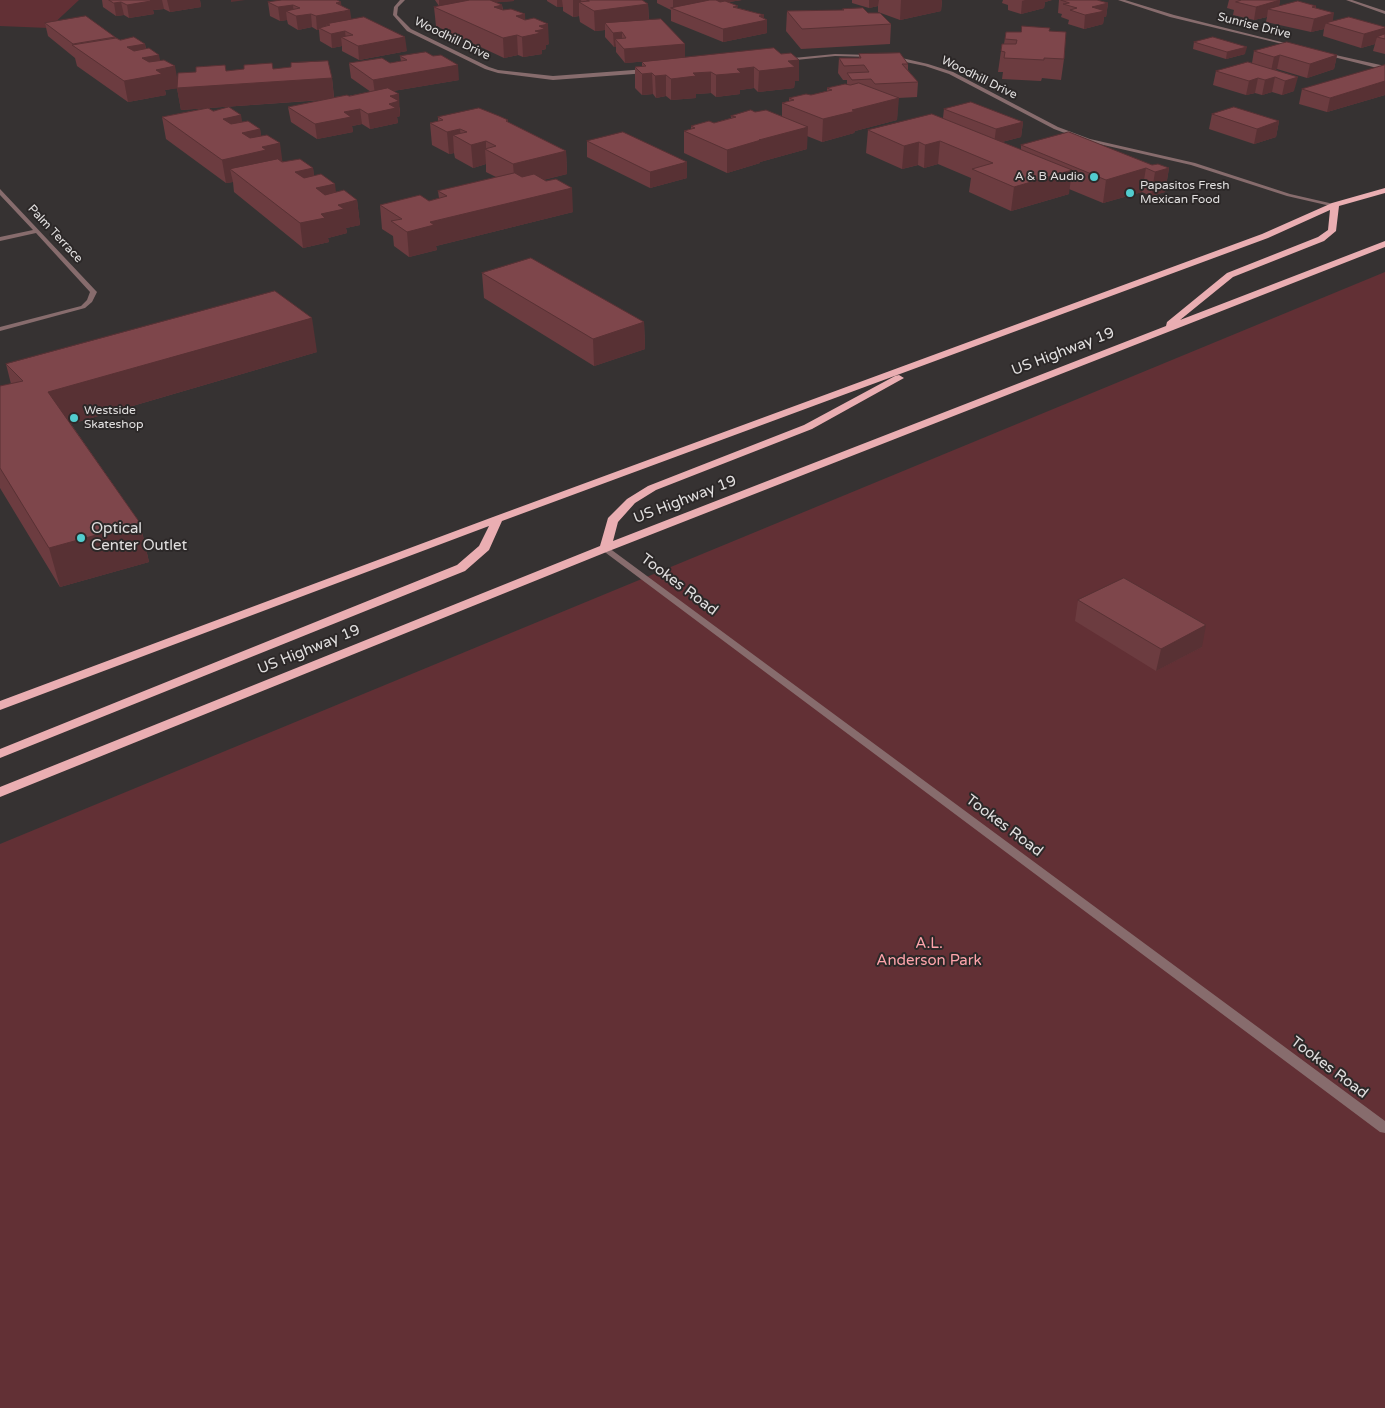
<!DOCTYPE html>
<html>
<head>
<meta charset="utf-8">
<style>
	body { margin:0 }
	canvas { display:block; background:#363232 }
</style>
</head>
<body>
<canvas width="1385" height="1408"></canvas>
<script>
const context = document.querySelector('canvas').getContext('2d');
context.lineJoin = 'round';
function paint(path, color) {
  context.fillStyle = color;
  context.fill(path, 'evenodd');
}
function strokePath(path, color, width, dash) {
  context.strokeStyle = color;
  context.lineWidth = width;
  context.lineCap = dash ? 'butt' : 'round';
  context.setLineDash(dash || []);
  context.stroke(path);
}
function write(font, color, halo, rows, align = 'center') {
  context.font = font + ' "Varela Round",sans-serif';
  context.lineWidth = 4;
  context.setLineDash([]);
  context.textBaseline = 'middle';
  context.strokeStyle = halo;
  context.fillStyle = color;
  for (const [text, x, y, turn = 0] of rows) {
    context.save();
    context.translate(x, y);
    context.rotate((+turn || 0) * Math.PI / 180);
    context.textAlign = isNaN(turn) ? turn : align;
    if (halo) context.strokeText(text, 0, 0);
    context.fillText(text, 0, 0);
    context.restore();
  }
}
const green = new Path2D(`
	M0 0H79L49 28 0 26Z
	M1385 272V1408H0V844Z`);
const minor = new Path2D(`
	M400 0H405L398 7 397 15 411 29 489 67 498 70 553 76 647 69 650 71 647 73 553 80 498 73 485 69 407 31 393 15 394 7Z
	M1118 0H1125L1174 15 1297 46 1295 47 1170 17Z
	M1346 0H1352L1385 11V14Z
	M1322 52 1385 66V70L1322 54Z
	M835 54 871 55 873 56 871 57 835 56 786 61 783 59Z
	M893 56 928 64 953 72 1058 127 1090 139 1195 163 1290 194 1338 205 1335 207 1287 196 1191 165 1086 141 1054 129 949 74 925 66 891 59Z
	M0 189 96 291 97 292 92 302 85 308 0 331V327L81 306 87 300 90 292 36 233 0 241V237L33 230 0 195Z
	M605 545 1385 1121V1133L1380 1132 602 550 601 548Z`);
const trunk = new Path2D(`
	M1385 188V193L1339 206 1336 231 1324 241 1233 277 1180 320 1385 241V247L609 551 0 797V787L600 546 608 518 627 499 648 486 804 425 895 376 899 375 904 378 812 429 656 490 635 503 618 522 613 541 1166 326 1167 322 1227 273 1318 237 1328 230 1330 210 1268 238 502 521 489 550 465 571 0 758V749L457 565 479 546 489 526 0 710V701L493 517 1262 234 1332 203Z`);
const wall = new Path2D(`
	M102 0H200L201 7 170 12 164 9 153 10 154 14 129 18 124 15 116 16 103 7Z
	M435 0H514V1L496 2 502 5 503 10 525 14V20L549 44 546 45V49L542 50V54L523 57 518 55 504 58 436 26 434 7 439 6Z
	M547 0H642L648 4 649 20 685 44V58L774 48 799 81H795L794 88 758 92 754 88 740 90V94L716 97 711 93 696 94V98L671 100 666 96 656 98 653 94 642 95 635 88V67H642V62L673 59 625 63 616 52V47H614L605 37V30L595 31 580 22 579 16 573 17 563 11V7H557L547 1Z
	M657 0H742L729 2 738 8 764 15V18L767 20V33L723 42 671 21V10L657 3Z
	M852 0H942L941 11 900 20 878 12V6L869 8 852 3Z
	M1003 0H1052L1045 2 1044 8 1021 14 1008 10V5L1002 3Z
	M1059 0H1097L1108 3 1106 17H1104L1103 24 1084 29 1068 24 1069 20 1061 17 1062 14 1058 13Z
	M1229 0H1280L1279 6H1316V8L1333 21 1385 27V54L1373 51 1375 44 1361 48 1323 36 1324 29 1311 32 1266 22 1267 17 1254 20 1233 15 1234 10 1227 8Z
	M268 2H341V6L351 19 407 51 359 60 342 51V46L332 48 320 41 319 30H317L312 27 298 30 288 24 287 20 280 21 270 16Z
	M843 9 868 13 891 24 890 44 801 49 786 31 787 11 842 10Z
	M45 23 115 37 120 40 145 44 146 49 160 60 177 80 196 72 225 65 226 71 273 69 332 78 334 97 349 96 371 92 351 78 349 63H390L401 61 400 56 459 80 393 91 400 109V116L397 117 398 123 370 129 362 124 352 126 353 132 317 139 291 122 288 107 323 100 209 108 213 111 260 129 261 136 283 162 313 168 314 176 336 192 357 200 360 225 346 228 347 233 328 238 329 242 303 248 234 192 233 182 226 183 166 139 162 117 207 108 181 110 177 88 165 90 166 95 128 102 77 66 75 58 48 36Z
	M1049 31 1064 59 1061 80 1042 78 1041 81 1002 79 1003 72H998L1002 44H1004L1006 32H1021Z
	M1194 42 1245 54 1226 59 1193 49Z
	M1254 51 1337 55 1334 69 1307 78 1277 69 1275 70 1294 91 1282 95 1272 92 1262 95 1255 93 1246 95 1213 85 1216 71 1252 63Z
	M859 54 908 64V70L918 82 917 97 898 98 897 120 855 131 854 133 822 142 807 136V149L760 162V163L727 173 684 153V131L691 129V126L714 123 731 118V116L755 112 782 116V103L789 101V98L811 95 827 91V88L847 84V80H843L838 73 839 58H859Z
	M1385 65V95L1327 112 1299 104 1302 89Z
	M944 109 1023 122 1021 137 1002 142 1021 150V145L1169 168 1165 192 1151 196 1142 192 1103 203 1069 189V194L1011 211 969 192 971 178 938 164 924 168 918 165 902 169 866 153 868 130 943 118Z
	M1212 114 1279 121 1276 137 1254 144 1209 129Z
	M438 117 508 120V122L566 151 567 174 543 180 573 212 436 246 437 250 409 257 394 246 393 236 382 229 380 205 429 201 439 198 438 191 496 177 486 172V164L473 168 455 158 454 153 449 154 432 145 430 123 438 121Z
	M587 141 687 178 650 188 587 157Z
	M482 273 644 322 645 349 594 366 484 298Z
	M317 352 71 424 140 523 149 562 60 587 0 488V386L11 384 6 364Z
	M1078 600 1202 647 1156 671 1075 621Z`);
const shadedWall = new Path2D(`
	M147 0H162L164 9 153 10 154 14 129 18 127 5Z
	M167 0H200L201 7 170 12Z
	M231 0H245L231 2Z
	M439 0H514V1L439 7Z
	M557 0H562L563 7H557Z
	M573 0H581L582 4 579 2V16L573 17Z
	M673 0H742L677 10 673 9Z
	M869 0H879L878 6 869 8Z
	M901 0H942L941 11 900 20Z
	M1025 0H1052L1045 2 1044 8 1021 14 1022 1Z
	M1280 0 1278 11 1268 9 1267 17 1254 20 1256 7Z
	M121 2 124 15 116 16 114 3Z
	M341 2 342 12 350 10 352 23 330 25 326 24 327 28H319V30H317L316 16 336 3Z
	M1108 3 1106 17H1104L1103 24 1084 29 1085 15 1092 7Z
	M648 4 649 23H605V30L595 31 594 11Z
	M293 5 294 15 286 11 287 20 280 21 278 7Z
	M502 5 503 25 494 7Z
	M1334 13 1332 25 1326 23 1324 29 1311 32 1314 19Z
	M311 14 312 27 298 30 296 16Z
	M525 14 526 34 517 35 518 55 504 58 503 38 516 16Z
	M764 15V20H767V33L723 42V29Z
	M548 24 549 44 546 45V49L542 50V54L523 57 522 37 539 26Z
	M1385 28V36L1377 37 1375 44 1361 48 1364 34Z
	M345 31 346 40 341 37 342 46 332 48 331 34Z
	M622 32V46L615 39 616 47H614L613 33Z
	M405 37 407 51 359 60 358 46Z
	M145 44 147 57 159 55 162 69 175 66 179 88 165 90 166 95 128 102 124 81 127 47Z
	M685 44V58L625 63 624 49Z
	M1247 47 1245 54 1226 59 1227 52Z
	M1280 55 1277 69 1271 71 1274 57Z
	M1337 55 1334 69 1307 78 1310 64Z
	M799 60V81H795L794 88 758 92 759 71 788 61Z
	M225 65 228 85 332 78 334 99 181 110 177 88 226 71Z
	M458 65 459 80 375 94 373 80Z
	M754 67V88L740 90V94L716 97V75L737 69Z
	M711 72V93L696 94V98L671 100V79L693 73Z
	M652 73 653 94 642 95V74Z
	M666 75V96L656 98 655 76Z
	M1275 77 1272 92 1262 95 1265 80Z
	M1298 77 1294 91 1282 95 1285 81Z
	M1258 78 1255 93 1246 95 1249 81Z
	M1385 81V95L1327 112 1330 98Z
	M399 94 400 116 397 117 398 123 370 129 368 114 390 96Z
	M899 98 897 120 855 131 854 133 822 142 823 119 852 110Z
	M360 109 362 124 352 126 353 132 317 139 315 124 344 112Z
	M241 115 244 132 260 129 263 147 280 143 283 166 230 169 233 182 226 183 222 160 223 119Z
	M1279 121 1276 137 1254 144 1257 129Z
	M1023 122 1021 137 994 144 996 129Z
	M808 127 807 149 760 162V163L727 173V150L759 140Z
	M460 129 461 139 453 135 454 153 449 154 447 132Z
	M486 141V150L485 149 486 164 473 168 471 145Z
	M940 141 938 164 924 168 925 145Z
	M919 142 918 165 902 169 904 146Z
	M566 151 567 174 515 187 513 164Z
	M687 162V178L650 188V172Z
	M313 168 316 192 295 172Z
	M1146 168 1142 192 1103 203 1106 180Z
	M1169 168 1165 192 1151 196 1155 172Z
	M1072 170 1069 194 1011 211 1014 187Z
	M335 184 338 208 316 188Z
	M572 188 573 212 436 246 437 250 409 257 407 232 430 222Z
	M357 200 360 225 346 228 347 233 328 238 329 242 303 248 300 223 321 214 338 205Z
	M312 318 317 352 57 428 48 392Z
	M644 322 645 349 594 366 593 339Z
	M140 523 149 562 60 587 49 548Z
	M1206 625 1202 647 1156 671 1161 649Z`);
const building = new Path2D(`
	M109 0H150L151 1 127 5 121 2 114 3Z
	M282 0H337L341 2 336 3 350 10 316 16 311 14 296 16 286 11 300 8 293 5 278 7 268 2Z
	M470 0H490L502 5 494 7 503 10 511 9 525 14 516 16 525 20 534 18 548 24 539 26 545 29 535 31 541 33 522 37 517 35 503 38 434 7Z
	M587 0H642L648 4 594 11 579 2 589 1Z
	M710 0H716L720 2 725 1 738 6 733 7 764 15 759 16 767 20 723 29 671 8Z
	M1061 0H1097L1108 3 1092 7 1105 11 1085 15 1070 10 1077 8 1063 4 1069 3Z
	M1242 0H1280L1256 7 1236 2Z
	M1298 1 1316 6 1312 7 1334 13 1314 19 1268 9Z
	M863 8 868 13H880L891 24 802 29 787 11 844 10 843 9Z
	M86 16 115 37 73 44 45 23Z
	M364 17 405 37 358 46 341 37 353 35 345 31 331 34 319 28 330 25 326 24Z
	M1349 17 1385 27V28L1364 34 1326 23Z
	M661 19 685 44 624 49 615 39 626 38 622 32 613 33 605 23Z
	M1022 26 1050 28 1049 31 1066 32 1064 59 1044 58V60L1004 58 1005 52 1001 51 1002 44H1016L1017 40 1005 39 1006 32H1021Z
	M1385 34V39L1377 37Z
	M134 37 145 44 127 47 134 51 149 48 159 55 142 58 149 62 164 60 175 66 156 70 162 74 124 81 72 45 116 38 120 40Z
	M1213 37 1247 47 1227 52 1194 42Z
	M1287 42 1337 55 1310 64 1280 55 1274 57 1254 51Z
	M774 48 781 54 791 53 799 60 788 61 795 67 759 71 754 67 737 69 741 73 716 75 711 72 693 73 696 76 671 79 666 75 655 76 652 73 642 74 635 67 646 66 642 62Z
	M426 52 433 56 441 55 458 65 373 80 349 63 382 58 390 63 407 60 400 56Z
	M900 53 908 64H902L918 82 875 84 871 79 852 80 847 73 869 72 864 65 844 66 839 58H861L859 54Z
	M328 61 332 78 177 88 178 73 196 72V67L225 65 226 71 244 69V65L272 63 273 69 291 67V63Z
	M1248 62 1298 77 1285 81 1275 77 1265 80 1258 78 1249 81 1216 71Z
	M1385 65V81L1330 98 1302 89Z
	M859 83 899 98 852 110 856 111 823 119 782 103 794 100 789 98 806 94 811 95 832 90 827 88 845 84 850 85Z
	M388 88 399 94 390 96 399 101 389 104 396 108 368 114 360 109 344 112 351 117 315 124 288 107 347 95 349 96Z
	M971 102 1023 122 996 129 944 109Z
	M229 107 241 115 223 119 231 124 248 121 260 129 242 133 250 138 267 135 280 143 262 147 266 150 222 160 162 117 208 108 213 111Z
	M1234 107 1279 121 1257 129 1212 114Z
	M479 108 499 116 508 120 506 121 566 151 513 164 485 149 496 146 486 141 471 145 453 135 467 132 460 129 447 132 430 123 443 120 438 117Z
	M751 110 755 112 766 110 808 127 759 140H761L727 150 684 131 695 128 691 126 709 121 714 123 736 117 731 116Z
	M932 114 1072 170 1014 187 972 169 993 163 940 141 925 145 919 142 904 146 868 130Z
	M623 132 687 162 650 172 587 141Z
	M1069 132 1152 165 1158 164 1169 168 1155 172 1146 168 1106 180 1021 145Z
	M278 159 282 162 300 159 313 168 295 172 304 178 321 174 335 184 316 188 325 195 344 190 357 200 338 205 344 209 321 214 325 218 300 223 230 169Z
	M515 173 522 177 534 174 546 181 556 179 572 188 430 222 434 225 407 232 391 221 402 219 380 205 420 195 429 201 447 196 438 191Z
	M531 258 644 322 593 339 482 273Z
	M275 291 312 318 48 392 140 523 49 548 0 468V386L23 381 6 364Z
	M1124 578 1206 625 1161 649 1078 600Z`);
const markers = [
	[1094,177,5,"#52cdcf"],
	[1130,193,5,"#52cdcf"],
	[74,418,5,"#52cdcf"],
	[81,538,5,"#52cdcf"]
];
const farStreetnames = [
	["Sunrise Drive",1254,26,14],
	["Woodhill Drive",452,39,26],
	["Woodhill Drive",979,78,26],
	["Palm Terrace",55,234,47]
];
const farPoinames = [
	["A & B Audio",1084,177,"right"],
	["Papasitos Fresh",1140,186],
	["Mexican Food",1140,200],
	["Westside",84,411],
	["Skateshop",84,425]
];
const streetNames = [
	["US Highway 19",1063,352,-21],
	["US Highway 19",685,500,-21],
	["Tookes Road",679,585,37],
	["US Highway 19",309,650,-22],
	["Tookes Road",1004,826,37],
	["Tookes Road",1329,1068,37]
];
const poiNames = [
	["Optical",91,529],
	["Center Outlet",91,546]
];
const parkNames = [
	["A.L.",929,944],
	["Anderson Park",929,961]
];
paint(green, '#623035');
paint(minor, '#876c6d');
paint(trunk, '#eaaeb2');
paint(wall, '#6c3c40');
paint(shadedWall, '#583134');
paint(building, '#7e464b');
strokePath(building, '#583134', 1);
for (const [x, y, r, color] of markers) {
  const dot = new Path2D();
  dot.arc(x, y, r, 0, 2 * Math.PI);
  context.fillStyle = color;
  context.fill(dot);
  strokePath(dot, '#2c2828', 2);
}
write('12px', '#e1dfdf', '#2c2828', farStreetnames);
write('12px', '#e1dfdf', '#2c2828', farPoinames, 'left');
write('15px', '#e1dfdf', '#2c2828', streetNames);
write('15px', '#e1dfdf', '#2c2828', poiNames, 'left');
write('15px', '#fea4ab', '#2c2828', parkNames);
</script>
</body>
</html>
